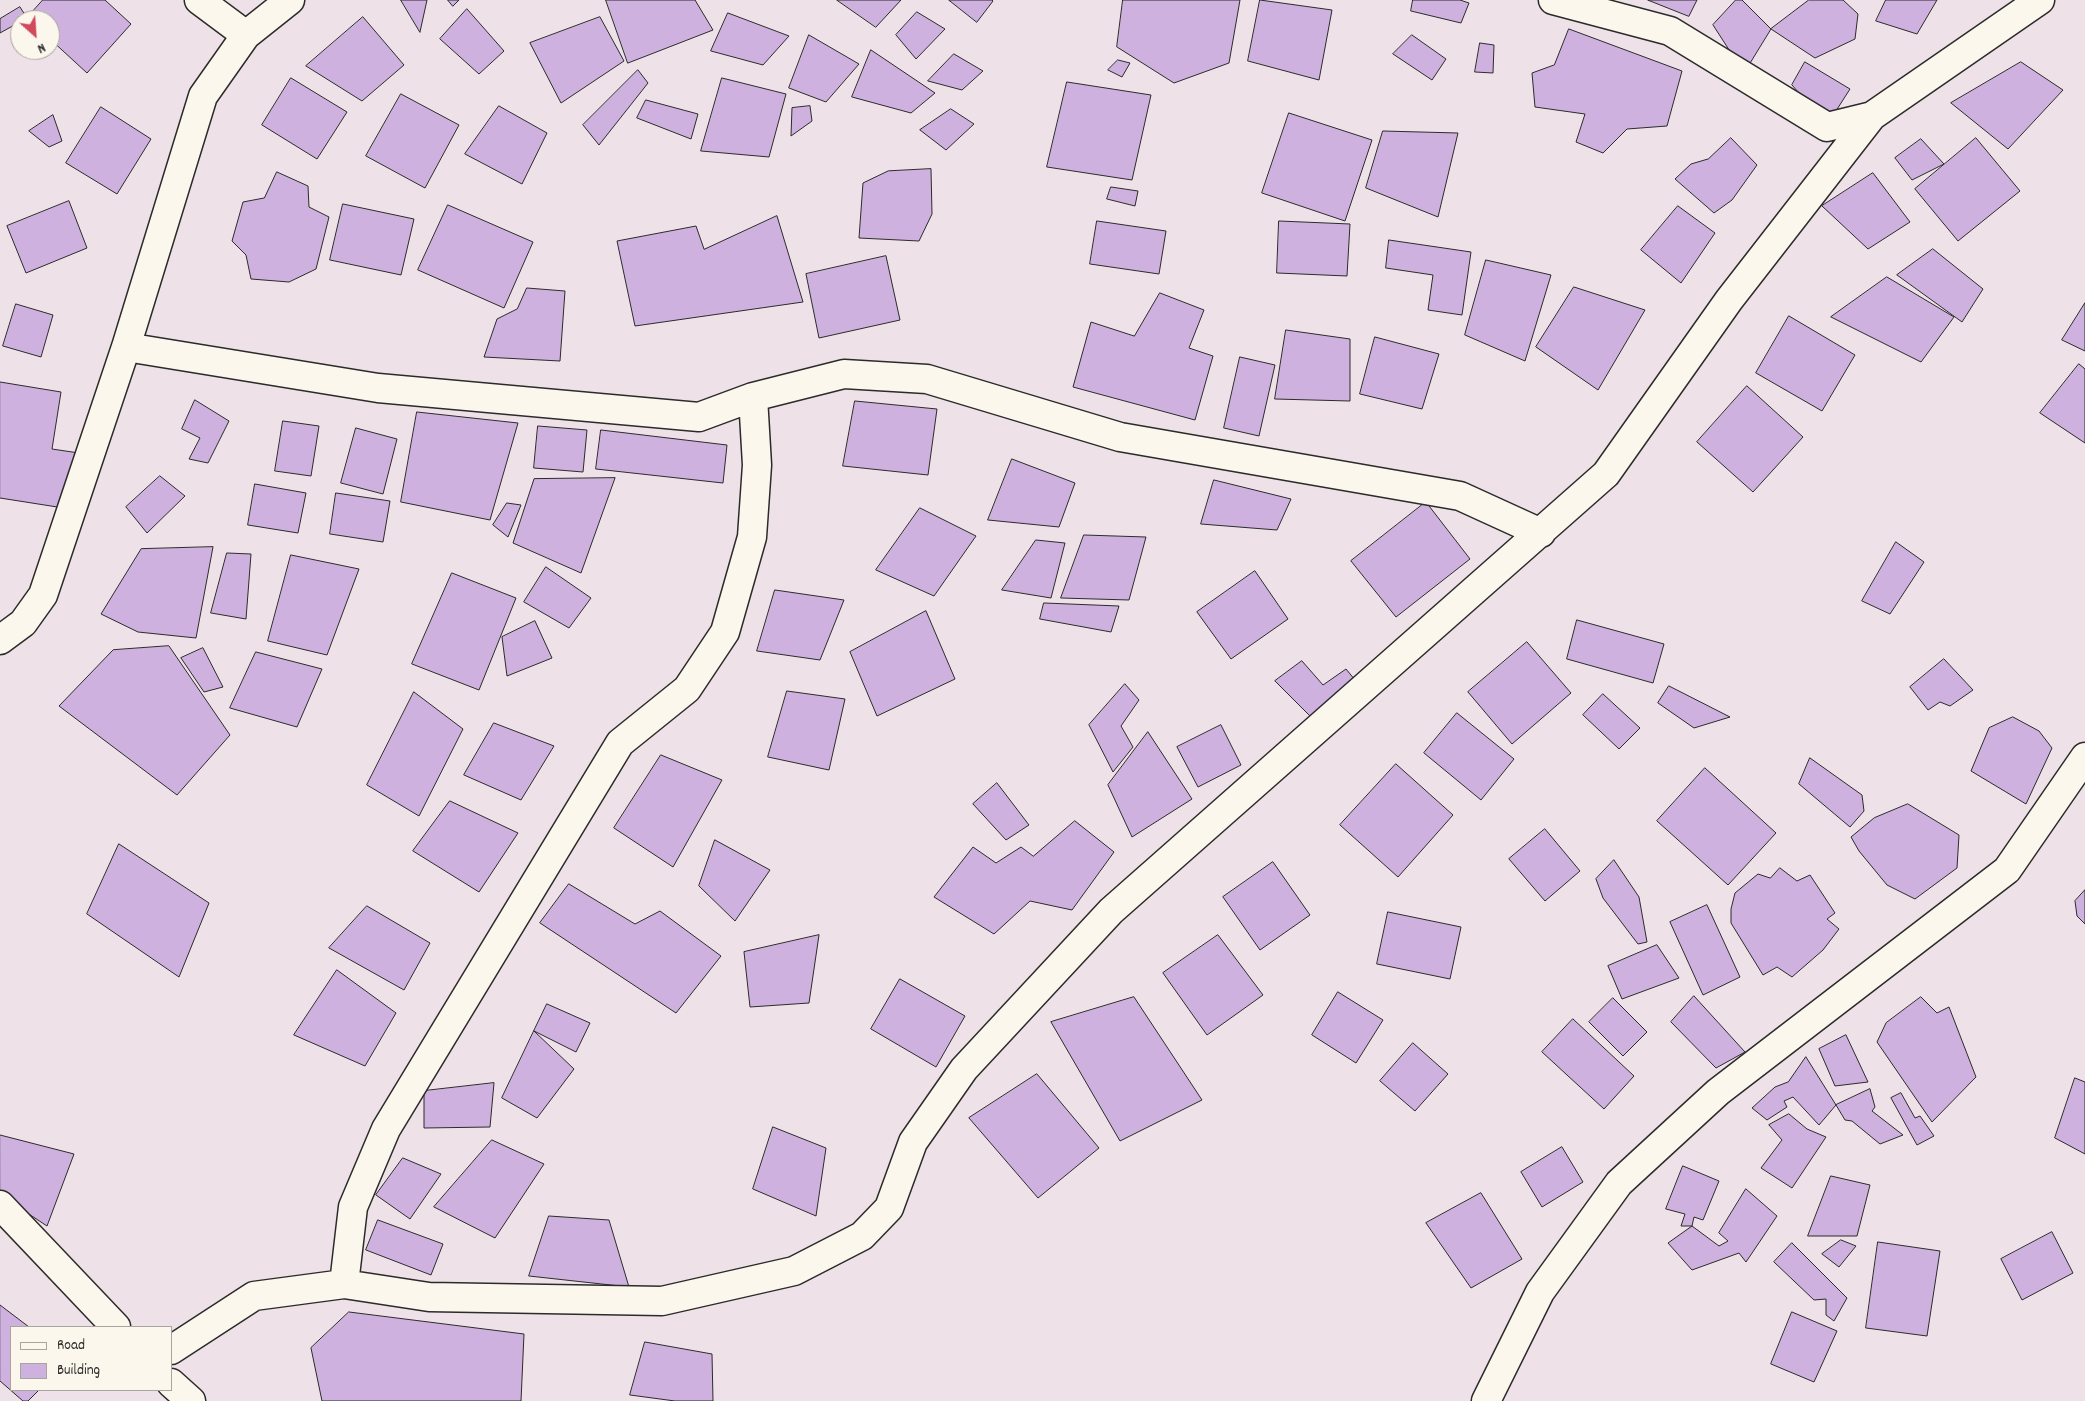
<!DOCTYPE html>
<html>
<head>
<meta charset="utf-8">
<style>
	body { margin:0 }
	#map { position:relative; width:2085px; height:1401px; overflow:hidden; background:#eee2e8; font-family:Dekko,sans-serif }
	canvas { display:block }
	.legend { position:absolute; left:10px; top:1326px; width:162px; height:65px; box-sizing:border-box; background:#fbf7ec; border:1px solid #a8a59f; margin:0; padding:6px 9px; list-style:none; font-size:15px; color:#2b2b2b }
	.legend li { display:flex; align-items:center; gap:10px; height:25px }
	.legend b { width:25px; border:1px solid #a8a59f }
	.north { position:absolute; left:10px; top:10px; width:50px; height:50px; box-sizing:border-box; background:#fbf7ec; border:1px solid #a8a59f; border-radius:50%; rotate:154deg; font-size:14px; font-weight:700; line-height:20px; text-align:center; color:#2b2b2b }
	.north::after { content:''; display:block; margin:auto; width:18px; height:22px; background:#d1495b; clip-path:polygon(50% 0,100% 100%,50% 72%,0 100%) }
</style>
</head>
<body>
<div id="map">
<canvas width="2085" height="1401"></canvas>
<ul class="legend">
<li><b style="height:6px;background:#fbf7ec"></b>Road</li>
<li><b style="height:14px;background:#ceb1de"></b>Building</li>
</ul>
<div class="north">N</div>
</div>
<script>
const context = document.querySelector('canvas').getContext('2d');
context.lineJoin = 'round';
function paint(path, color) {
  context.fillStyle = color;
  context.fill(path, 'evenodd');
}
function strokePath(path, color, width, dash) {
  context.strokeStyle = color;
  context.lineWidth = width;
  context.lineCap = dash ? 'butt' : 'round';
  context.setLineDash(dash || []);
  context.stroke(path);
}
const building = new Path2D(`
	M43 0H105L131 24 87 73 50 39V20H29L27 18Z
	M401 0H427L420 32Z
	M448 0H459L453 6Z
	M606 0H695L713 30 628 63Z
	M837 0H901L876 27Z
	M949 0H992L993 1 977 22Z
	M1123 0H1240L1229 63 1174 83 1117 47Z
	M1260 0 1332 10 1319 80 1248 61Z
	M1413 0H1460L1469 3 1461 23 1411 11Z
	M1648 0H1697L1689 16Z
	M1736 0H1742L1771 29 1744 73 1713 25Z
	M1809 0H1843L1858 14 1855 39 1815 58 1771 29Z
	M1886 0H1937L1917 34 1876 21Z
	M20 7 27 18 0 33V19Z
	M467 9 504 51 479 74 440 39Z
	M917 12 945 29 916 59 896 35Z
	M728 13 789 36 763 65 711 51Z
	M363 17 404 65 362 101 306 66Z
	M600 17 624 61 561 103 530 43Z
	M1569 29 1682 71 1667 126 1627 129 1603 153 1576 142 1585 114 1535 107 1532 73 1554 65Z
	M809 35 859 64 826 102 789 88Z
	M1412 35 1446 59 1432 80 1393 54Z
	M1480 43 1494 45 1493 73 1475 72Z
	M871 50 935 93 911 113 852 97Z
	M954 54 983 71 962 90 928 81Z
	M1118 60 1130 63 1122 77 1108 70Z
	M1805 62 1850 89 1827 125 1792 85Z
	M2021 62 2063 90 2008 149 1951 103Z
	M638 70 648 83 599 145 583 125Z
	M291 78 347 112 317 159 262 125Z
	M722 78 786 94 769 157 701 151Z
	M1067 82 1151 95 1132 180 1047 167Z
	M401 94 459 125 425 188 366 156Z
	M646 100 698 114 691 139 637 118Z
	M499 106 547 133 522 184 465 154Z
	M810 106 812 121 791 136 792 108Z
	M101 107 151 139 117 194 66 163Z
	M951 109 974 124 946 150 920 130Z
	M1289 113 1372 140 1345 221 1262 193Z
	M53 115 62 141 49 147 29 131Z
	M1383 131 1458 133 1438 217 1366 188Z
	M1731 138 1757 165 1732 200 1714 213 1675 179 1691 164 1708 159Z
	M1976 138 2020 191 1958 241 1915 189Z
	M1921 139 1944 164 1912 180 1895 158Z
	M931 169 932 214 919 241 859 238 863 183 888 171Z
	M277 172 308 186 309 207 329 217 316 269 289 282 251 279 246 255 232 241 243 202 264 198Z
	M1873 173 1910 222 1868 249 1822 206Z
	M1111 187 1138 191 1135 206 1107 199Z
	M69 201 87 248 26 273 7 226Z
	M343 204 414 219 401 275 330 260Z
	M448 205 533 242 504 308 418 270Z
	M1678 206 1715 233 1681 283 1641 250Z
	M777 216 803 302 635 326 617 241 696 226 704 249Z
	M1097 221 1166 231 1159 274 1090 264Z
	M1279 221 1350 224 1347 276 1277 273Z
	M1389 240 1471 252 1462 315 1428 310 1433 275 1386 268Z
	M1933 249 1983 289 1962 322 1897 275Z
	M886 256 900 320 819 338 806 274Z
	M1486 260 1551 275 1525 361 1465 335Z
	M1887 277 1954 317 1921 362 1831 317Z
	M1574 287 1645 310 1598 390 1536 347Z
	M527 288 565 291 560 361 484 357 497 319 517 309Z
	M1160 293 1204 310 1189 348 1213 356 1195 420 1073 387 1091 322 1134 336Z
	M2085 303V351L2062 340Z
	M16 304 53 315 41 357 3 346Z
	M1789 316 1855 355 1822 411 1756 373Z
	M1286 330 1350 339V401L1275 399Z
	M1375 337 1439 354 1422 409 1360 394Z
	M1240 357 1275 365 1259 436 1224 428Z
	M2079 364 2085 369V443L2040 413Z
	M0 382 61 392 52 449 79 453 70 509 0 498Z
	M1747 386 1803 437 1753 492 1697 442Z
	M195 400 229 421 208 463 189 459 200 438 182 429Z
	M855 401 937 409 928 475 843 466Z
	M417 412 518 423 490 520 401 502Z
	M283 421 319 426 311 476 275 471Z
	M538 426 587 430 583 472 534 468Z
	M356 428 397 439 383 494 341 483Z
	M601 430 727 445 723 483 596 469Z
	M1012 459 1075 483 1059 527 988 520Z
	M160 476 185 496 147 533 126 507Z
	M615 478 581 573 513 543 534 479Z
	M1214 480 1291 499 1277 530 1201 524Z
	M255 484 306 493 298 533 248 525Z
	M336 493 390 501 383 542 330 534Z
	M1426 502 1470 559 1396 617 1351 561Z
	M507 503 521 505 508 537 493 525Z
	M920 508 976 536 934 596 876 570Z
	M1084 535 1146 537 1129 600 1061 598Z
	M1036 540 1065 543 1051 598 1002 590Z
	M1896 542 1924 562 1890 614 1862 601Z
	M213 547 196 638 138 632 101 614 141 549Z
	M227 553 251 554 246 619 211 613Z
	M291 555 359 569 327 655 268 641Z
	M546 567 591 598 569 628 524 602Z
	M1255 571 1288 619 1231 659 1197 612Z
	M452 573 516 598 479 690 412 664Z
	M775 590 844 600 820 660 757 651Z
	M1044 603 1119 606 1111 632 1040 619Z
	M926 611 955 679 877 716 850 652Z
	M1577 620 1664 644 1653 683 1567 659Z
	M535 621 552 658 507 676 502 637Z
	M1527 642 1571 693 1512 744 1468 692Z
	M169 646 230 735 177 795 59 706 113 650Z
	M203 648 223 687 204 692 181 658Z
	M256 652 322 669 297 727 230 708Z
	M1944 659 1973 690 1950 706 1940 702 1928 710 1910 687Z
	M1302 661 1323 685 1346 669 1360 686 1312 718 1275 681Z
	M1125 684 1139 700 1121 726 1133 747 1113 772 1089 725Z
	M1669 686 1730 717 1694 728 1658 703Z
	M787 691 845 699 829 770 768 757Z
	M414 692 463 729 419 816 367 785Z
	M1603 694 1640 728 1619 749 1583 715Z
	M1457 713 1514 759 1481 800 1424 753Z
	M2013 717 2039 731 2052 748 2026 804 1971 771 1989 728Z
	M494 723 554 746 521 800 464 775Z
	M1221 725 1241 765 1198 787 1177 747Z
	M1148 732 1192 799 1132 837 1108 785Z
	M661 755 722 780 673 867 614 828Z
	M1810 758 1862 795 1864 811 1850 827 1799 784Z
	M1396 764 1453 815 1398 877 1340 825Z
	M1705 768 1776 833 1728 885 1657 821Z
	M997 783 1029 825 1006 840 973 804Z
	M450 801 518 833 479 892 413 851Z
	M1908 804 1959 835 1957 868 1915 899 1887 885 1859 851 1851 837 1874 818Z
	M1075 821 1114 852 1072 910 1030 901 994 934 934 897 973 847 996 863 1021 847 1033 856Z
	M1545 829 1580 871 1545 901 1509 859Z
	M715 840 770 870 735 921 699 886Z
	M119 844 209 903 179 977 87 914Z
	M1614 860 1639 897 1647 942 1638 944 1603 898 1596 879Z
	M1273 862 1310 915 1260 950 1223 897Z
	M1780 868 1797 881 1810 875 1835 913 1827 919 1839 929 1823 950 1792 977 1777 967 1763 975 1731 923V909L1735 893 1758 874 1770 878Z
	M569 884 635 924 660 911 721 956 676 1013 540 923Z
	M2085 890V924L2077 916 2075 901Z
	M1707 905 1740 977 1703 995 1670 922Z
	M367 906 430 943 404 990 329 948Z
	M1388 912 1461 927 1450 979 1377 964Z
	M819 935 809 1003 750 1007 744 952Z
	M1218 935 1263 995 1207 1035 1163 973Z
	M1657 945 1679 978 1622 999 1608 966Z
	M337 970 396 1013 365 1066 294 1035Z
	M900 979 965 1016 936 1067 871 1029Z
	M1338 992 1383 1020 1356 1063 1312 1035Z
	M1694 996 1745 1052 1716 1068 1671 1022Z
	M1134 997 1202 1100 1120 1141 1051 1022Z
	M1921 997 1937 1013 1949 1007 1976 1077 1932 1122 1877 1042 1886 1023Z
	M1613 998 1647 1032 1623 1056 1589 1022Z
	M547 1004 590 1023 576 1052 534 1031Z
	M1573 1019 1634 1076 1604 1109 1542 1052Z
	M534 1031 574 1069 537 1118 502 1098Z
	M1846 1035 1868 1082 1835 1086 1819 1049Z
	M1413 1043 1448 1074 1415 1111 1380 1081Z
	M1806 1057 1836 1105 1819 1125 1793 1097 1784 1101 1787 1107 1767 1120 1752 1108 1775 1087 1788 1082Z
	M1037 1074 1099 1148 1038 1198 969 1118Z
	M2075 1078 2085 1082V1154L2055 1138Z
	M494 1083 490 1127 424 1128V1091Z
	M1870 1089 1875 1107 1872 1111 1903 1135 1880 1144 1852 1121 1845 1120 1836 1105Z
	M1901 1093 1915 1118 1920 1116 1934 1136 1917 1145 1891 1098Z
	M1789 1114 1807 1129 1826 1137 1792 1188 1761 1168 1782 1140 1769 1125Z
	M773 1127 826 1148 816 1216 753 1189Z
	M0 1135 74 1154 47 1226 0 1195Z
	M492 1140 544 1164 495 1238 434 1207Z
	M1562 1147 1583 1182 1542 1207 1521 1172Z
	M403 1158 441 1174 410 1219 376 1195Z
	M1683 1166 1719 1181 1703 1220 1694 1217 1692 1226H1681L1685 1214 1666 1209Z
	M1831 1176 1870 1185 1857 1236H1808Z
	M1746 1189 1777 1216 1746 1262 1739 1253 1692 1270 1668 1243 1692 1226 1719 1246 1728 1241 1719 1233Z
	M1481 1193 1522 1259 1471 1288 1426 1223Z
	M549 1216 609 1220 629 1287 529 1276Z
	M378 1220 443 1244 431 1275 366 1250Z
	M2052 1232 2073 1273 2022 1300 2001 1259Z
	M1841 1240 1856 1246 1839 1267 1822 1254Z
	M1878 1242 1940 1251 1927 1336 1866 1328Z
	M1792 1243 1847 1298 1834 1321 1826 1315V1299L1814 1300 1774 1262Z
	M0 1305 29 1327H11V1390H39L28 1401H23L0 1381Z
	M349 1312 524 1334 521 1401H322L311 1348Z
	M1792 1312 1837 1331 1814 1382 1771 1364Z
	M645 1342 712 1354 713 1401H675L630 1395Z`);
const street = new Path2D(`
	M199 0 246 35
	M1553 0 1670 31 1827 127 1872 116 2040 0
	M126 347 378 388 699 417 753 397 844 374 927 379 1120 437 1460 496 1541 533
	M0 640 23 623 43 595 126 347 203 96 246 35 290 0
	M0 1205 116 1327
	M344 1284 353 1207 386 1129 620 743 687 689 725 632 752 537 757 465 753 397
	M171 1350 254 1296 344 1284 429 1297 662 1301 794 1271 862 1236 889 1208 913 1142 964 1069 1111 911 1606 474 1729 300 1872 116
	M171 1383 191 1401
	M1486 1401 1540 1292 1619 1183 1718 1092 2007 870 2085 757`);
paint(building, '#ceb1de');
strokePath(building, '#2b2b2b', 1);
strokePath(street, '#2b2b2b', 31);
strokePath(street, '#fbf7ec', 28);
</script>
</body>
</html>
